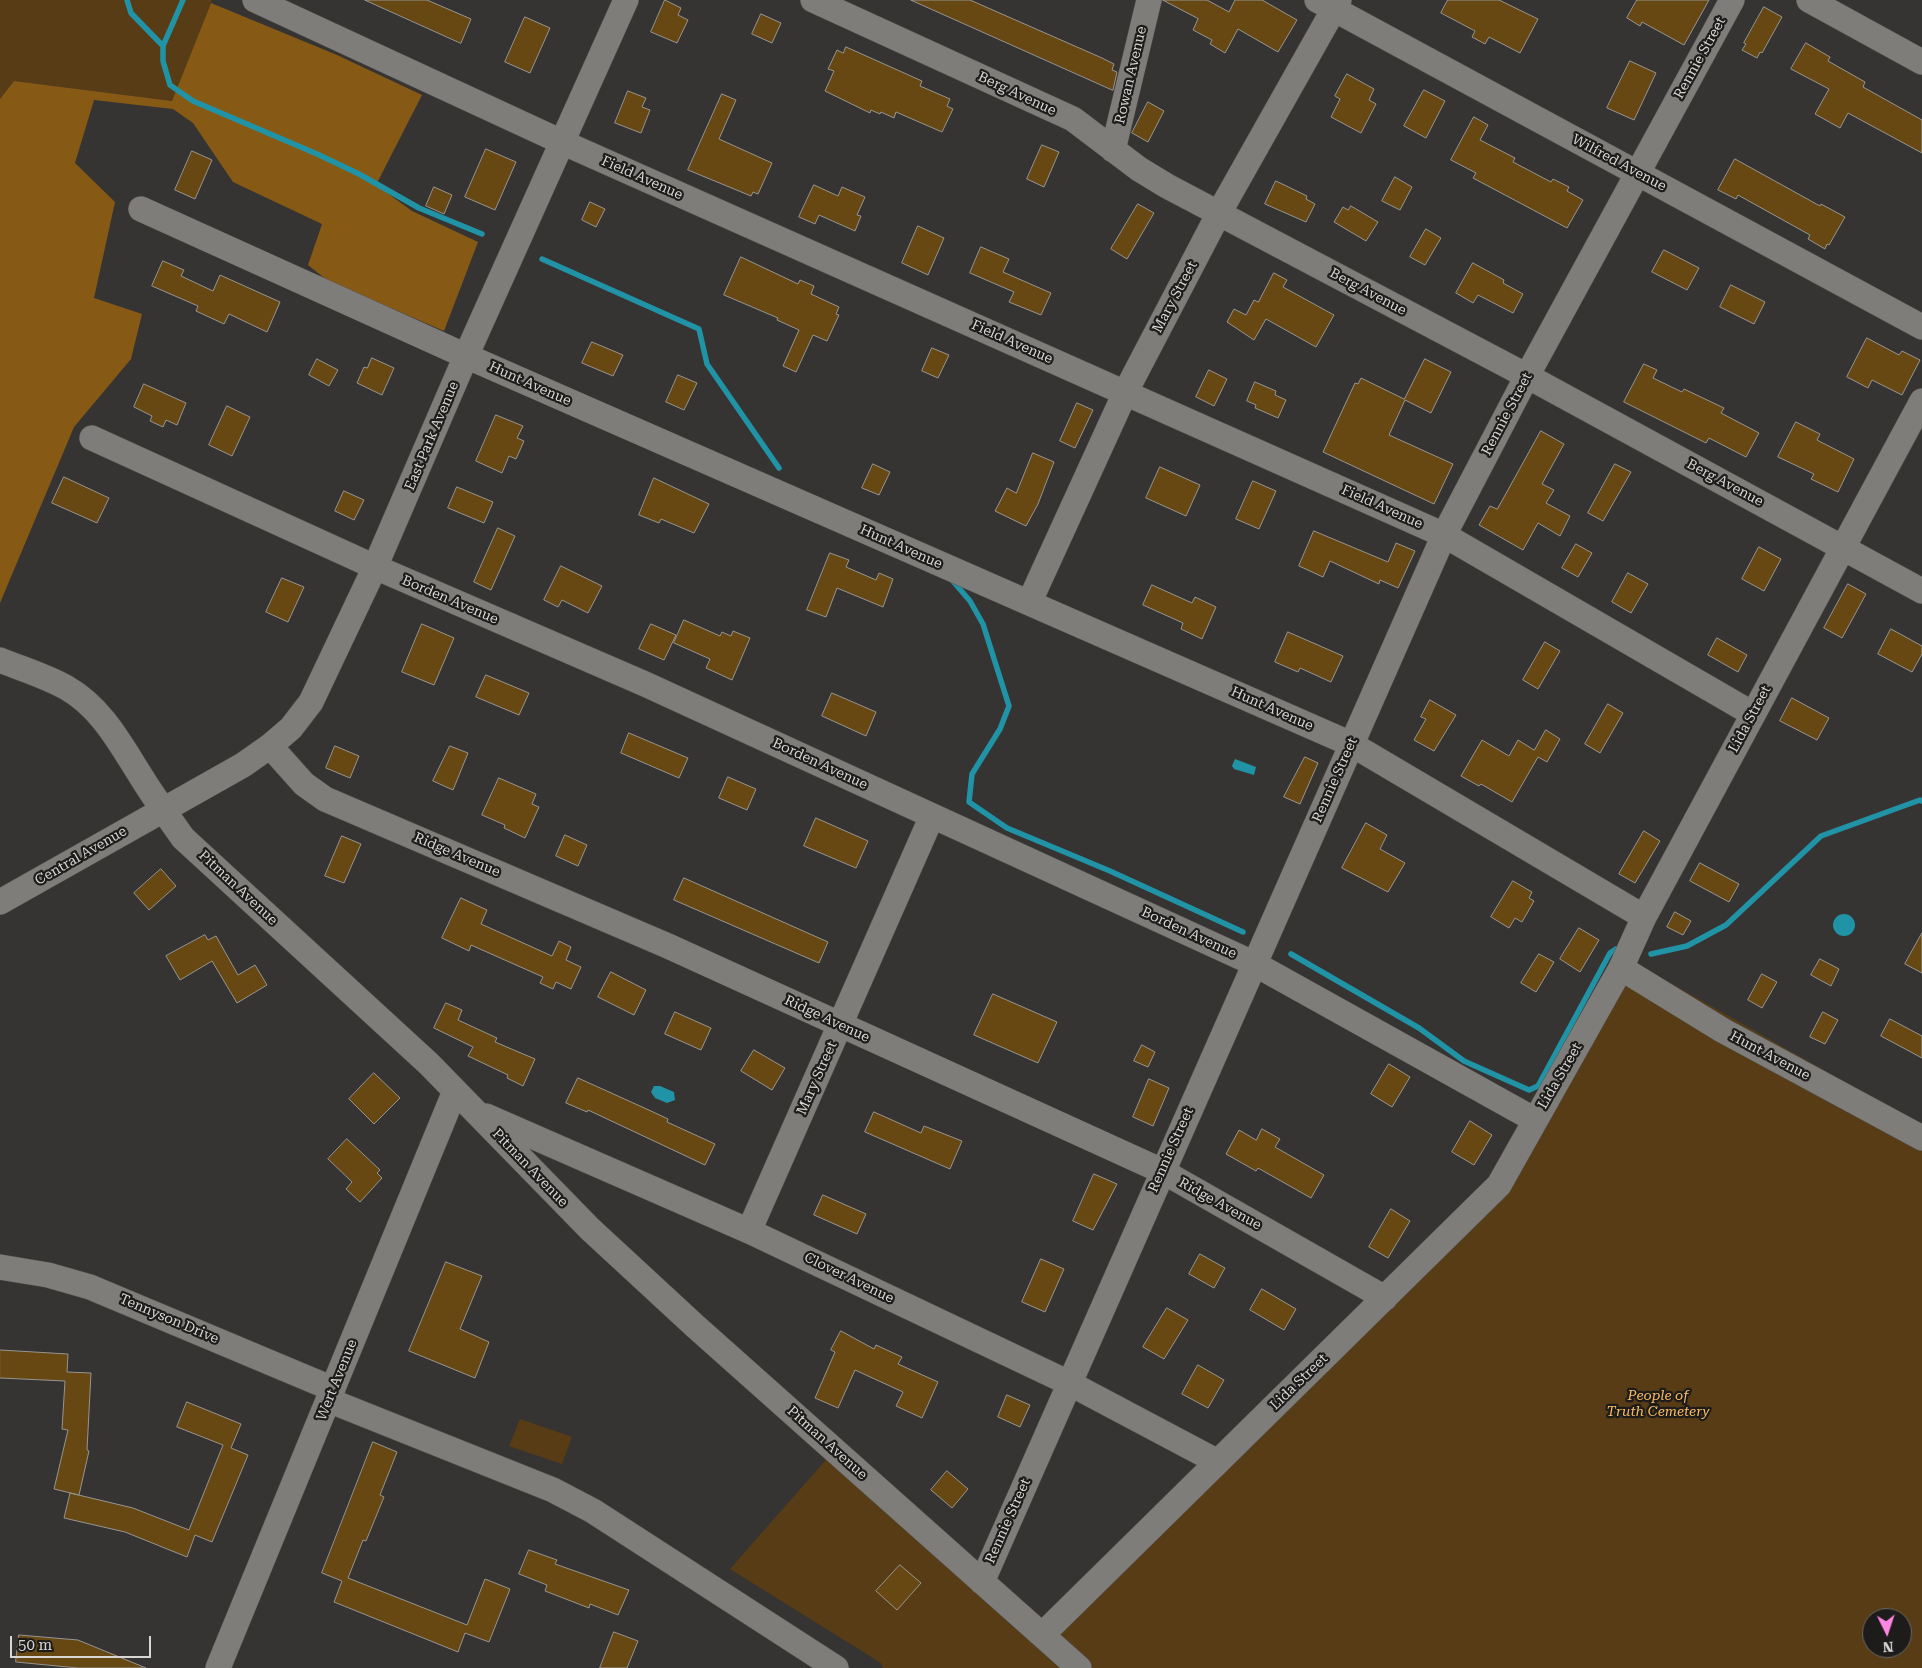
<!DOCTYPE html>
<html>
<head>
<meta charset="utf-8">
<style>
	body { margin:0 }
	#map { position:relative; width:1922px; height:1668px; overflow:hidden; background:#363432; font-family:"Roboto Serif",serif }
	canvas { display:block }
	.north { position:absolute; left:1862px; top:1608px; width:50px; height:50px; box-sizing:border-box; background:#1d1c1b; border:1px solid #686765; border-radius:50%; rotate:176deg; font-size:14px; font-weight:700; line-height:20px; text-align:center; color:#d8d7d5 }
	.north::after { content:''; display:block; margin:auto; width:18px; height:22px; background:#fd86e3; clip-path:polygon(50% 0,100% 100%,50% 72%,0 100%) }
	.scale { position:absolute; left:10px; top:1636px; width:141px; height:22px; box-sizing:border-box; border:2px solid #d8d7d5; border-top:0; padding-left:6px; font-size:15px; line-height:18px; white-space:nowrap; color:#d8d7d5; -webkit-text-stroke:4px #1d1c1b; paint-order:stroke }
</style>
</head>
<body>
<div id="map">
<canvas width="1922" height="1668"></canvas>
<div class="north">N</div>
<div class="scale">50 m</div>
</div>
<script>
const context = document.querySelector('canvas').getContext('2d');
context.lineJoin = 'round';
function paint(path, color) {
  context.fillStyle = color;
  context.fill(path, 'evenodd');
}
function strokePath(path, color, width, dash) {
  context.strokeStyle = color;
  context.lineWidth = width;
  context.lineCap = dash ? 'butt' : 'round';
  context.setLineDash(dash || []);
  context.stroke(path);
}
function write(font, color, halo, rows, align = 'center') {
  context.font = font + ' "Roboto Serif",serif';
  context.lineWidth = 4.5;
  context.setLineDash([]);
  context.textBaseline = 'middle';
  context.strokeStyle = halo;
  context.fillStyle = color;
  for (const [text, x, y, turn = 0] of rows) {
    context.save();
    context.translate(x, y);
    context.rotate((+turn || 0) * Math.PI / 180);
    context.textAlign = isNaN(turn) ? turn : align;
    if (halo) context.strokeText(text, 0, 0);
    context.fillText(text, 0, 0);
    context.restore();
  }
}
const green = new Path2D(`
	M0 0H212L172 101 14 81 0 99Z
	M1625 957 1922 1126V1668H883L881 1663 730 1569 839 1445 1050 1624 1491 1199ZM1872 1618H1902V1648H1872Z
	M520 1419 572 1437 562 1464 509 1446Z`);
const forest = new Path2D(`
	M211 3 337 55 422 95 376 185 412 211 478 242 444 331 328 281 308 265 322 224 233 182 193 123 173 109 94 100 75 163 115 202 94 298 142 314 131 359 74 427 0 603V99L14 81 172 101Z`);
const water = new Path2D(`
	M1235 759 1256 767 1254 775 1234 769 1232 766Z
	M1833 925a11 11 0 1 1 22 0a11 11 0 1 1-22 0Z
	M654 1086H660L674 1092 675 1100 667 1103 655 1098 651 1092Z`);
const stream = new Path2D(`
	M127 0 131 13 163 46
	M183 0 163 46V61L170 85 193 101 317 154 359 174 419 208 482 234
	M542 259 699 329 707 364 779 468
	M952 580 970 601 983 624 1009 706 1000 729 972 774 969 802 1007 828 1110 871 1243 932
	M1291 954 1419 1028 1464 1061 1529 1090 1538 1086 1610 953 1616 949
	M1651 954 1687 946 1726 925 1821 836 1920 800 1922 801`);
const building = new Path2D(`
	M365 0H427L471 19 461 43Z
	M665 0 681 8 678 15 688 20 677 43 651 32Z
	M911 0H970L1102 58 1114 64 1112 70 1117 72 1113 90Z
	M1163 0H1207L1229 12 1235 0H1262L1297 20 1278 52 1238 29 1225 53 1210 44 1212 40 1193 30 1198 19Z
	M1448 0H1499L1538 19 1520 53 1489 37 1485 44 1472 37 1475 31 1441 13Z
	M1637 0H1709L1684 45 1642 22 1640 26 1627 18Z
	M1764 7 1782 17 1762 53 1760 52 1757 58 1742 50 1746 44 1744 43Z
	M761 14 781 23 772 43 752 34Z
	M525 17 550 28 530 73 505 62Z
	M1806 43 1830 57 1828 61 1865 82 1863 87 1922 120V153L1848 113 1840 128 1815 114 1829 89 1791 69Z
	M846 47 922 81 920 86 950 99 947 106 953 109 942 132 896 112 894 118 881 112 880 114 871 110 870 113 825 91 834 71 828 69 837 50 843 53Z
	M1630 61 1656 73 1634 120 1607 108Z
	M1347 74 1374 89 1369 100 1376 104 1361 133 1331 117 1340 99 1335 96Z
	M1424 90 1445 101 1426 138 1404 126Z
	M628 91 646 98 642 107 650 110 641 133 615 123Z
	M722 94 736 100 719 139 772 163 758 194 753 192 751 196 688 170Z
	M1148 102 1164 111 1148 142 1132 133Z
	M1474 117 1488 125 1480 140 1515 158 1513 162 1551 182 1553 179 1569 187 1567 191 1583 200 1567 228 1473 178 1476 173 1451 160Z
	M1042 145 1059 152 1044 187 1027 179Z
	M486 149 516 162 495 210 465 197Z
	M192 151 212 160 195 199 175 190Z
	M1735 159 1820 206 1821 204 1845 217 1829 245 1827 244 1825 249 1808 239 1810 235 1738 195 1736 199 1718 190Z
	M1395 177 1412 187 1400 210 1382 201Z
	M1276 181 1307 196 1306 199 1315 204 1306 222 1265 204Z
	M814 185 838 196 842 187 865 197 857 215 861 216 855 231 819 215 815 224 799 217Z
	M434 187 452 195 444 214 426 206Z
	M590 202 605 209 596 227 582 220Z
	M1138 204 1154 213 1127 259 1111 249Z
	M1351 206 1378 222 1366 241 1334 222 1343 207 1348 210Z
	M918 226 944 238 928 275 902 263Z
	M1426 229 1441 238 1425 265 1410 257Z
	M981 247 1009 259 1003 272 1051 293 1041 315 1009 302 1014 292 970 273Z
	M1664 250 1699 268 1687 290 1652 272Z
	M741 257 798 284 800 280 814 286 811 294 839 307 836 314 839 315 827 341 813 335 796 372 783 366 799 330 777 320 778 318 724 295Z
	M163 261 184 270 181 276 213 291 220 275 280 302 267 332 229 314 224 324 196 311 198 306 152 286Z
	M1473 263 1504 280 1503 283 1523 294 1513 313 1478 295 1473 303 1456 293Z
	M1274 273 1287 280 1283 287 1334 315 1316 347 1266 319 1254 340 1227 322 1234 309 1246 315 1254 300 1258 302Z
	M1731 285 1765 302 1754 324 1720 307Z
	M1867 338 1899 355 1902 351 1920 360 1902 395 1872 380 1868 388 1847 377Z
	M592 342 623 355 613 376 582 363Z
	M932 348 949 355 938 378 922 371Z
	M372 358 394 368 382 395 357 383 364 367 367 368Z
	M317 359 338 370 329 386 309 375Z
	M1425 359 1451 372 1431 413 1405 400 1389 435 1453 464 1434 504 1323 452 1355 383 1358 384 1361 378 1404 399Z
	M1644 364 1657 370 1653 378 1682 392 1684 389 1724 408 1721 413 1759 433 1746 457 1709 438 1706 443 1624 402Z
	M1209 370 1227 379 1214 406 1196 397Z
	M678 375 697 383 684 410 666 402Z
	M1255 382 1276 391 1275 395 1286 400 1278 418 1255 408 1256 405 1247 401Z
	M144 384 186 403 177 425 166 420 163 427 150 421 152 416 134 407Z
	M1077 403 1093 410 1075 448 1060 441Z
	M227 406 250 417 232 456 209 445Z
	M496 415 523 426 517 438 524 441 516 459 509 456 502 473 476 461Z
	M1796 422 1820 434 1817 440 1854 459 1838 492 1811 479 1814 474 1778 457Z
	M1541 431 1564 444 1542 484 1554 490 1546 503 1570 516 1560 536 1538 523 1523 550 1479 525 1490 506 1497 509Z
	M1033 453 1054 462 1038 504 1026 526 995 511 1007 488 1016 493Z
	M873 464 890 472 879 495 862 488Z
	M1615 464 1631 472 1603 521 1588 513Z
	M1160 467 1200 485 1186 516 1146 498Z
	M64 477 109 498 97 523 52 503Z
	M654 478 709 504 694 533 661 519 659 523 639 515Z
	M1253 481 1276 491 1259 529 1236 519Z
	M457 487 493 502 484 523 448 508Z
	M344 491 364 500 354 520 335 511Z
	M498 528 515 536 491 590 474 582Z
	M1314 531 1388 562 1396 543 1415 551 1398 588 1380 580 1379 584 1330 561 1323 577 1299 566Z
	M1576 544 1592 553 1578 577 1562 568Z
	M1759 547 1781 559 1764 591 1742 579Z
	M830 553 849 560 846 567 876 580 879 573 893 579 883 607 837 588 826 617 807 610Z
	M561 566 602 586 588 613 562 600 558 607 544 600Z
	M1628 573 1648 584 1631 613 1612 602Z
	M282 578 304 587 288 622 266 612Z
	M1848 584 1866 594 1842 638 1824 628Z
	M1152 585 1192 603 1195 597 1216 607 1202 639 1181 629 1183 623 1143 605Z
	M684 620 720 636 722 632 731 636 733 631 750 638 732 680 706 668 710 659 674 643Z
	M422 624 454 638 434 685 402 672Z
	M651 624 676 635 664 660 639 649Z
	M1891 629 1922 646V654L1912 672 1878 654Z
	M1288 632 1343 656 1331 682 1300 668 1298 672 1275 662Z
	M1717 638 1747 655 1738 672 1708 655Z
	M1545 642 1560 651 1538 689 1523 680Z
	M486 675 529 693 519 715 476 697Z
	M832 693 876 712 866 736 822 716Z
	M1792 698 1829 718 1817 740 1780 721Z
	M1430 700 1456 715 1434 751 1414 740 1426 719 1421 717Z
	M1608 704 1623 713 1600 753 1585 744Z
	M1546 730 1560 739 1547 762 1538 757 1512 802 1481 784 1479 786 1461 776 1482 740 1509 756 1518 740 1534 750Z
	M629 733 688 758 679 778 621 753Z
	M335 746 359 756 350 778 326 768Z
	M450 746 468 753 453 790 433 781Z
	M1305 757 1318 763 1300 804 1284 797Z
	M728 777 756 789 747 810 719 798Z
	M499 778 536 794 532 804 539 807 525 838 504 828 505 825 482 815Z
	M816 818 868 841 856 868 804 846Z
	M1366 823 1387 835 1380 849 1405 863 1388 892 1342 868Z
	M1644 831 1660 841 1635 883 1619 874Z
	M565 835 587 845 578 866 556 856Z
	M342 836 361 844 344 883 325 876Z
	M1700 863 1739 884 1729 902 1690 881Z
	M161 869 176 886 149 910 134 893Z
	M684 878 828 942 819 963 674 900Z
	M1513 881 1532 892 1529 898 1534 901 1522 922 1515 918 1509 928 1491 917Z
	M461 898 487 910 481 924 552 956 559 941 571 947 566 960 581 967 571 989 556 982 553 989 540 983 543 977 471 945 469 951 442 938Z
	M1675 912 1691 921 1683 935 1667 927Z
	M1579 928 1599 940 1580 972 1560 959Z
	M1922 933V973L1905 964Z
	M205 935 208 940 216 936 238 975 255 965 267 985 237 1003 212 961 180 980 166 956Z
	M1539 954 1554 962 1536 992 1521 983Z
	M1820 959 1839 969 1831 986 1811 975Z
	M611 972 646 990 634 1015 598 997Z
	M1762 974 1777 982 1762 1008 1748 1000Z
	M993 994 1057 1022 1038 1063 974 1035Z
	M446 1003 462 1010 458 1020 497 1038 495 1042 535 1059 523 1086 507 1078 508 1075 468 1056 473 1047 434 1028Z
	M675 1012 711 1028 701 1050 665 1034Z
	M1823 1012 1838 1020 1825 1044 1810 1037Z
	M1890 1019 1922 1036V1058L1881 1036Z
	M1142 1045 1155 1052 1148 1067 1134 1061Z
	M754 1050 785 1068 772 1090 741 1071Z
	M1389 1064 1410 1077 1392 1107 1371 1094Z
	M374 1073 400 1098 374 1124 349 1099Z
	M578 1078 651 1111 668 1119 667 1122 715 1144 705 1165 588 1110 587 1112 566 1103Z
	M1149 1079 1169 1088 1153 1126 1133 1117Z
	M874 1112 921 1133 924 1126 962 1141 950 1169 865 1132Z
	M1470 1121 1492 1135 1474 1165 1452 1152Z
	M1262 1129 1280 1139 1275 1147 1324 1175 1311 1198 1258 1168 1256 1171 1226 1154 1239 1130 1256 1140Z
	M347 1139 380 1170 377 1173 382 1178 360 1202 346 1189 352 1182 328 1159Z
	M1094 1174 1117 1184 1093 1230 1073 1221Z
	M823 1195 866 1214 857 1234 814 1215Z
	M1391 1209 1410 1221 1388 1258 1369 1247Z
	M1200 1254 1225 1268 1214 1288 1189 1274Z
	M1041 1259 1064 1269 1045 1312 1022 1302Z
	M446 1262 482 1276 460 1329 489 1342 475 1378 409 1351Z
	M1262 1289 1296 1309 1284 1330 1250 1310Z
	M1167 1308 1188 1320 1164 1359 1143 1347Z
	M841 1331 874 1349 876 1345 902 1357 898 1364 938 1382 922 1418 896 1406 903 1392 855 1370 838 1408 815 1398 835 1352 831 1350Z
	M0 1350 68 1354 67 1372 91 1373 87 1450 89 1451 79 1495 54 1489 68 1430 62 1429 65 1381 0 1378Z
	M1198 1365 1224 1380 1208 1408 1182 1394Z
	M1007 1395 1030 1405 1020 1427 998 1417Z
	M187 1402 241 1424 231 1448 248 1455 212 1542 195 1535 187 1557 125 1532 64 1518 70 1493 133 1508 189 1530 223 1445 177 1427Z
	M373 1442 397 1452 380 1495 384 1497 366 1541 363 1540 348 1578 467 1625 485 1579 510 1589 489 1642 465 1633 458 1652 334 1602 342 1581 322 1573Z
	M947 1471 968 1489 952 1508 931 1490Z
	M529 1550 557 1560 555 1564 629 1590 618 1615 590 1604 589 1608 545 1591 547 1585 519 1574Z
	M900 1565 921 1583 897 1610 876 1591Z
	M614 1632 638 1641 627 1668H600Z
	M19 1635 78 1640 146 1668H78L16 1662Z`);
const minor = new Path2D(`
	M255 0 564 143 1444 535 1753 714
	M813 0 1073 119 1139 169 1167 186 1527 376 1922 591
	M1317 0 1922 327
	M1809 0 1922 62
	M1113 150 1149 0
	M141 209 466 356 1351 744 1644 917
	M92 438 375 567 645 684 1253 963 1535 1120
	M1029 603 1125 393 1219 213 1339 0
	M0 660C22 669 46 676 67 688 102 708 121 745 142 778 155 799 169 818 183 838L429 1064 590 1229 695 1326 1079 1668
	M270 746 304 784 325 799 668 946 1162 1171 1385 1298
	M0 902 243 765 270 746 291 728 311 702 375 567 466 356 626 0
	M1621 968 1722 1030 1922 1138
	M486 1116 749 1231 1069 1383 1218 1462
	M749 1231 932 816
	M0 1267 48 1275 90 1287 333 1389
	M328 1400 553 1490 593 1511 836 1668
	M982 1582 1444 535 1527 376 1732 0
	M1042 1635 1499 1185 1621 968 1644 917 1922 401
	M218 1668 455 1091`);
const streetNames = [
	["Rennie Street",1700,58,-61],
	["Rowan Avenue",1131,75,-77],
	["Berg Avenue",1017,94,25],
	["Wilfred Avenue",1619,163,28],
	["Field Avenue",642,178,24],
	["Berg Avenue",1368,292,28],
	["Mary Street",1175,297,-62],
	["Field Avenue",1012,342,24],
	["Hunt Avenue",530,384,24],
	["Rennie Street",1507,414,-62],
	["East Park Avenue",432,436,-67],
	["Berg Avenue",1725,483,28],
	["Field Avenue",1382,507,24],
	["Hunt Avenue",901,547,24],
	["Borden Avenue",450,600,23],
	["Hunt Avenue",1272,709,24],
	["Lida Street",1750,719,-62],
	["Borden Avenue",820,764,25],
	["Rennie Street",1335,780,-66],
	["Ridge Avenue",457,855,23],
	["Central Avenue",81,856,-30],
	["Pitman Avenue",238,888,43],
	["Borden Avenue",1189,933,25],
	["Ridge Avenue",827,1019,25],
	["Hunt Avenue",1770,1056,28],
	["Lida Street",1560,1076,-60],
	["Mary Street",817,1078,-66],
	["Rennie Street",1171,1150,-66],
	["Pitman Avenue",530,1168,46],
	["Ridge Avenue",1220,1204,29],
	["Clover Avenue",849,1278,26],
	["Tennyson Drive",169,1319,23],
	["Wert Avenue",337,1380,-68],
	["Lida Street",1299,1382,-44],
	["Pitman Avenue",827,1443,42],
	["Rennie Street",1008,1521,-66]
];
const parkNames = [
	["People of",1658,1396],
	["Truth Cemetery",1658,1412]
];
paint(green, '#573c16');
paint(forest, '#865a15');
paint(water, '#2193a6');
strokePath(stream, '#2193a6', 5.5);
paint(building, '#674813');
strokePath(building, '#979592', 1);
strokePath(minor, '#52504e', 26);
strokePath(minor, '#7f7d7a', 25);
write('14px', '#d8d7d5', '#1d1c1b', streetNames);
write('italic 14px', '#fcbc64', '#1d1c1b', parkNames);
</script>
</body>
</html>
